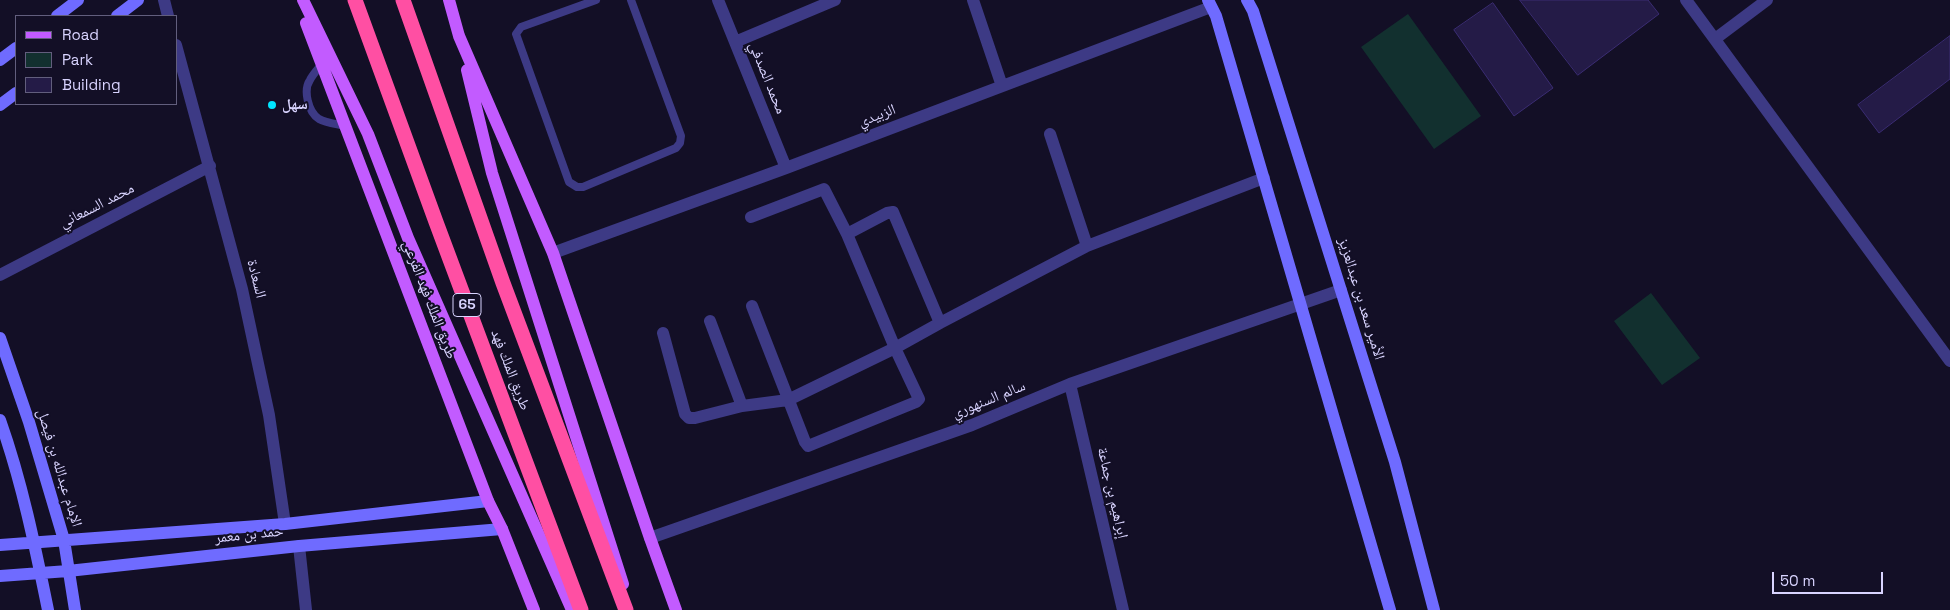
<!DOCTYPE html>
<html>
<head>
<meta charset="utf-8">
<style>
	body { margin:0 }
	#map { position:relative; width:1950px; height:610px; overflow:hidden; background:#130f26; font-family:"Space Grotesk",sans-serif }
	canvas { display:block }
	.legend { position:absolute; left:15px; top:15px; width:162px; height:90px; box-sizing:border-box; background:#130f26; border:1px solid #625e7d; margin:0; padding:6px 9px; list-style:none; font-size:15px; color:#d9d4ff }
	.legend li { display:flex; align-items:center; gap:10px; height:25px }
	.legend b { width:25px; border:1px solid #625e7d }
	.scale { position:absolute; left:1772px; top:572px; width:111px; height:22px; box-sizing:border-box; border:2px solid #d9d4ff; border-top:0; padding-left:6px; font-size:15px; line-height:18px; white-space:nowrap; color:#d9d4ff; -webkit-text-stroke:4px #130f26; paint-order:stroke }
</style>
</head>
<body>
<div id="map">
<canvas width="1950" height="610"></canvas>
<ul class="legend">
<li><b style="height:6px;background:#c25bff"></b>Road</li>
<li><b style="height:14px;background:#12302f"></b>Park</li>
<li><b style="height:14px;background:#241b47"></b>Building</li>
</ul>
<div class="scale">50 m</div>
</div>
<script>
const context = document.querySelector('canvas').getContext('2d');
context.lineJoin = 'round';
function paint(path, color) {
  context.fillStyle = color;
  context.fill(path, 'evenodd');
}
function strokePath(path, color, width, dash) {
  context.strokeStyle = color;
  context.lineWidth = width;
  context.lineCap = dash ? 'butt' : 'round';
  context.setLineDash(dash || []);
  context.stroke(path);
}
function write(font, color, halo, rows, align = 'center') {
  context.font = font + ' "Space Grotesk","Noto Naskh Arabic",sans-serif';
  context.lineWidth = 4;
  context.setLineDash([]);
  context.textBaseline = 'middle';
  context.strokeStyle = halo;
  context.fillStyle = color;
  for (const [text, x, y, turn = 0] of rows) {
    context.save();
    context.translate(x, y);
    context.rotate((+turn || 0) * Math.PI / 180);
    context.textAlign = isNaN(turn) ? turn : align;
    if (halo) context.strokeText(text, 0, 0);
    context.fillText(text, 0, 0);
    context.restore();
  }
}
const green = new Path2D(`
	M1408 14 1481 116 1434 149 1361 47Z
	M1651 293 1700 358 1662 385 1614 321Z`);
const building = new Path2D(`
	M1520 0H1648L1659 14 1578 75Z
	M1493 3 1553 88 1514 116 1454 30Z
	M1950 36V79L1879 133 1858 105Z`);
const lane = new Path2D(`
	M596 0 521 27 516 34 569 182 577 187H583L676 148 680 143 681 136 631 0
	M322 64C318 69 313 74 310 80 303 90 308 112 319 119 326 123 337 124 345 126`);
const street = new Path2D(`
	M164 0 168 16
	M718 0 786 168
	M973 0 1002 86
	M1686 0 1950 361
	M1715 39 1767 0
	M735 42 835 0
	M176 45 242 289 269 415 285 524
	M1050 134 1087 246
	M751 217 824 189 847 234
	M553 253 786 168 1211 7
	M0 275 210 166
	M710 321 742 406
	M940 323 1087 246 1264 178
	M663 333 685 414 689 418H695L742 406 788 400 895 348 847 234 887 213 893 212 940 323 895 348 919 399 916 402 808 446 805 442 752 306
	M1070 384 1123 610
	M650 538 972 425 1070 384 1341 290
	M299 546 306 610`);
const secondary = new Path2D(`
	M1208 0 1216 16 1390 610
	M1247 0 1253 11 1395 462 1434 610
	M57 16 78 0
	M117 16 138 0
	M0 60 16 48
	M0 105 16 93
	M0 338 29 422 64 540 75 610
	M0 420C22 482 35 546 48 610
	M0 545 285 524 488 501
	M0 576 68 571 299 546 502 529`);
const primary = new Path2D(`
	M303 0 368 134 408 238 572 610
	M449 0 459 36 553 253 650 538 676 610
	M306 23 488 501 502 529 534 610
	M467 70 492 173 623 584`);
const highway = new Path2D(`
	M355 0 436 222 581 610
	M403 0 503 283 626 610`);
const markers = [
	[272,105,5,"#00e5ff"]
];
const shields = [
	[467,305,28]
];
const shieldNames = [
	["65",467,305]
];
const streetNames = [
	["محمد الصدفي",767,78,68],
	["الزبيدي",877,116,-21],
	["محمد السمعاني",97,206,-27],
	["السعادة",256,279,76],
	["الأمير سعد بن عبدالعزيز",1361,299,73],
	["طريق الملك فهد الفرعي",429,300,69],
	["طريق الملك فهد",510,370,69],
	["سالم السنهوري",989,400,-22],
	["الإمام عبدالله بن فيصل",59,468,73],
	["إبراهيم بن جماعة",1112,493,77],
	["حمد بن معمر",249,535,-6]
];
const poiNames = [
	["سهل",282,105]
];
paint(green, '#12302f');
paint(building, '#241b47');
strokePath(building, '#3b2d73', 1);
strokePath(lane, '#3d3a85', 8);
strokePath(street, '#3d3a85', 12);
strokePath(secondary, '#6f6bff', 12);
strokePath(primary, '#c25bff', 12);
strokePath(highway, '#ff4fa3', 15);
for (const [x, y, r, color] of markers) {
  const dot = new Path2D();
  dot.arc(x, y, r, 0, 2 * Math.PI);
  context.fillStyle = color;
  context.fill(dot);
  strokePath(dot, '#130f26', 2);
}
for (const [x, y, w] of shields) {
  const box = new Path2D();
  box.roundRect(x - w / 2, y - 11.5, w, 23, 4);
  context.fillStyle = '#130f26';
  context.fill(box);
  strokePath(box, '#d9d4ff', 1);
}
write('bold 14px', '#d9d4ff', null, shieldNames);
write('15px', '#d9d4ff', '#130f26', streetNames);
write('bold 15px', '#d9d4ff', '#130f26', poiNames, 'left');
</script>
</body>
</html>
